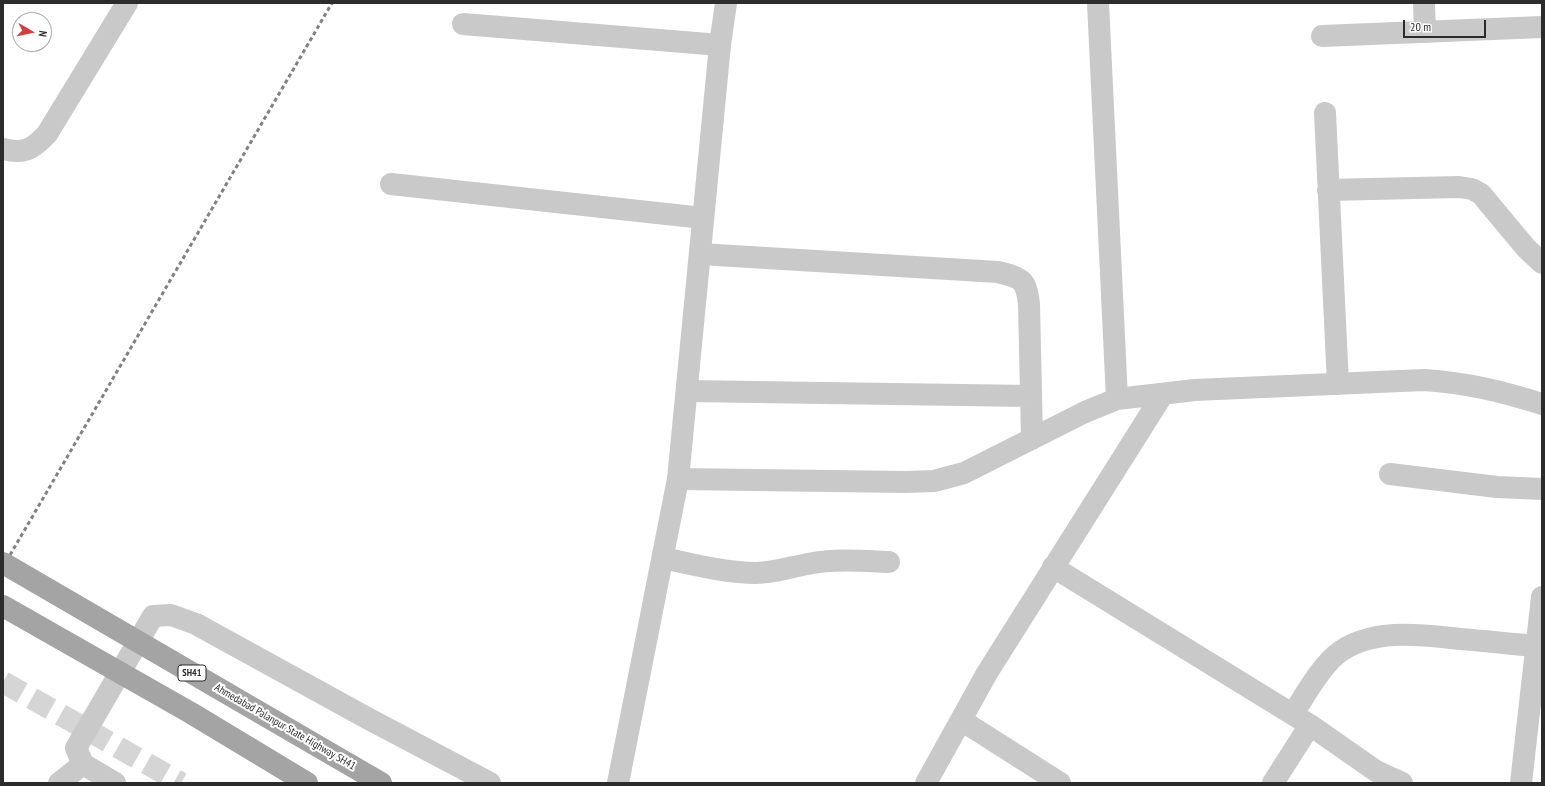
<!DOCTYPE html>
<html>
<head>
<meta charset="utf-8">
<style>
	body { margin:0 }
	#map { position:relative; width:1545px; height:786px; overflow:hidden; background:#fff; font-family:"PT Sans Narrow",sans-serif }
	canvas { display:block }
	.frame { position:absolute; inset:0; border:4px solid #2c2c2c; pointer-events:none }
	.north { position:absolute; left:12px; top:12px; width:40px; height:40px; box-sizing:border-box; background:#fff; border:1px solid #ababab; border-radius:50%; rotate:99deg; font-size:11px; font-weight:700; line-height:16px; text-align:center; color:#2c2c2c }
	.north::after { content:''; display:block; margin:auto; width:14px; height:18px; background:#d53c3e; clip-path:polygon(50% 0,100% 100%,50% 72%,0 100%) }
	.scale { position:absolute; left:1403px; top:20px; width:83px; height:18px; box-sizing:border-box; border:2px solid #2c2c2c; border-top:0; padding-left:5px; font-size:12px; line-height:14px; white-space:nowrap; color:#2c2c2c; -webkit-text-stroke:3px #fff; paint-order:stroke }
</style>
</head>
<body>
<div id="map">
<canvas width="1545" height="786"></canvas>
<div class="frame"></div>
<div class="north">N</div>
<div class="scale">20 m</div>
</div>
<script>
const context = document.querySelector('canvas').getContext('2d');
context.lineJoin = 'round';
function strokePath(path, color, width, dash) {
  context.strokeStyle = color;
  context.lineWidth = width;
  context.lineCap = dash ? 'butt' : 'round';
  context.setLineDash(dash || []);
  context.stroke(path);
}
function write(font, color, halo, rows, align = 'center') {
  context.font = font + ' "PT Sans Narrow",sans-serif';
  context.lineWidth = 4;
  context.setLineDash([]);
  context.textBaseline = 'middle';
  context.strokeStyle = halo;
  context.fillStyle = color;
  for (const [text, x, y, turn = 0] of rows) {
    context.save();
    context.translate(x, y);
    context.rotate((+turn || 0) * Math.PI / 180);
    context.textAlign = isNaN(turn) ? turn : align;
    if (halo) context.strokeText(text, 0, 0);
    context.fillText(text, 0, 0);
    context.restore();
  }
}
const tertiaryTunnel = new Path2D(`
	M3 682 181 783`);
const minor = new Path2D(`
	M1098 3 1117 399
	M1424 3 1425 32
	M463 24 720 45
	M1322 36 1542 27
	M1325 113 1338 384
	M3 149C24 154 32 150 47 134L127 3
	M391 184 703 218
	M1328 190 1459 187 1472 189 1481 194 1526 248 1542 263
	M700 254 998 272C1022 278 1026 279 1029 304L1032 439
	M687 391 1031 396
	M1390 474 1497 487 1542 489
	M678 479 906 482 934 481 964 473 1085 412 1117 399 1195 390 1424 380C1467 383 1501 391 1542 404
	M663 558C692 564 726 573 756 573 775 573 794 566 813 563 838 559 863 561 889 562
	M1053 567 1310 725 1376 771 1402 783
	M1293 714C1305 695 1322 664 1341 651 1376 628 1421 635 1460 639 1486 641 1511 644 1537 646
	M961 720 1060 783
	M59 783 83 764
	M926 783 987 673 1163 394
	M1273 783 1310 725
	M1521 783 1542 597`);
const tertiary = new Path2D(`
	M115 783 83 764 76 748 153 616 171 615 196 624 367 718 490 783
	M618 783 678 479 720 45 726 3`);
const rail = new Path2D(`
	M3 567 332 3`);
const primaryBridge = new Path2D(`
	M3 563 381 783
	M3 606 191 713 307 783`);
const shields = [
	[192,673,28]
];
const shieldNames = [
	["SH41",192,673]
];
const streetNames = [
	["Ahmedabad Palanpur State Highway SH41",285,727,30]
];
strokePath(tertiaryTunnel, '#d5d5d5', 22, [22, 11]);
strokePath(minor, '#c9c9c9', 22);
strokePath(tertiary, '#c9c9c9', 22);
strokePath(rail, '#818181', 3, [4, 3]);
strokePath(primaryBridge, '#a4a4a4', 22);
for (const [x, y, w] of shields) {
  const box = new Path2D();
  box.roundRect(x - w / 2, y - 8, w, 16, 3);
  context.fillStyle = '#fff';
  context.fill(box);
  strokePath(box, '#2c2c2c', 1);
}
write('bold 10px', '#2c2c2c', null, shieldNames);
write('11px', '#2c2c2c', '#fff', streetNames);
</script>
</body>
</html>
